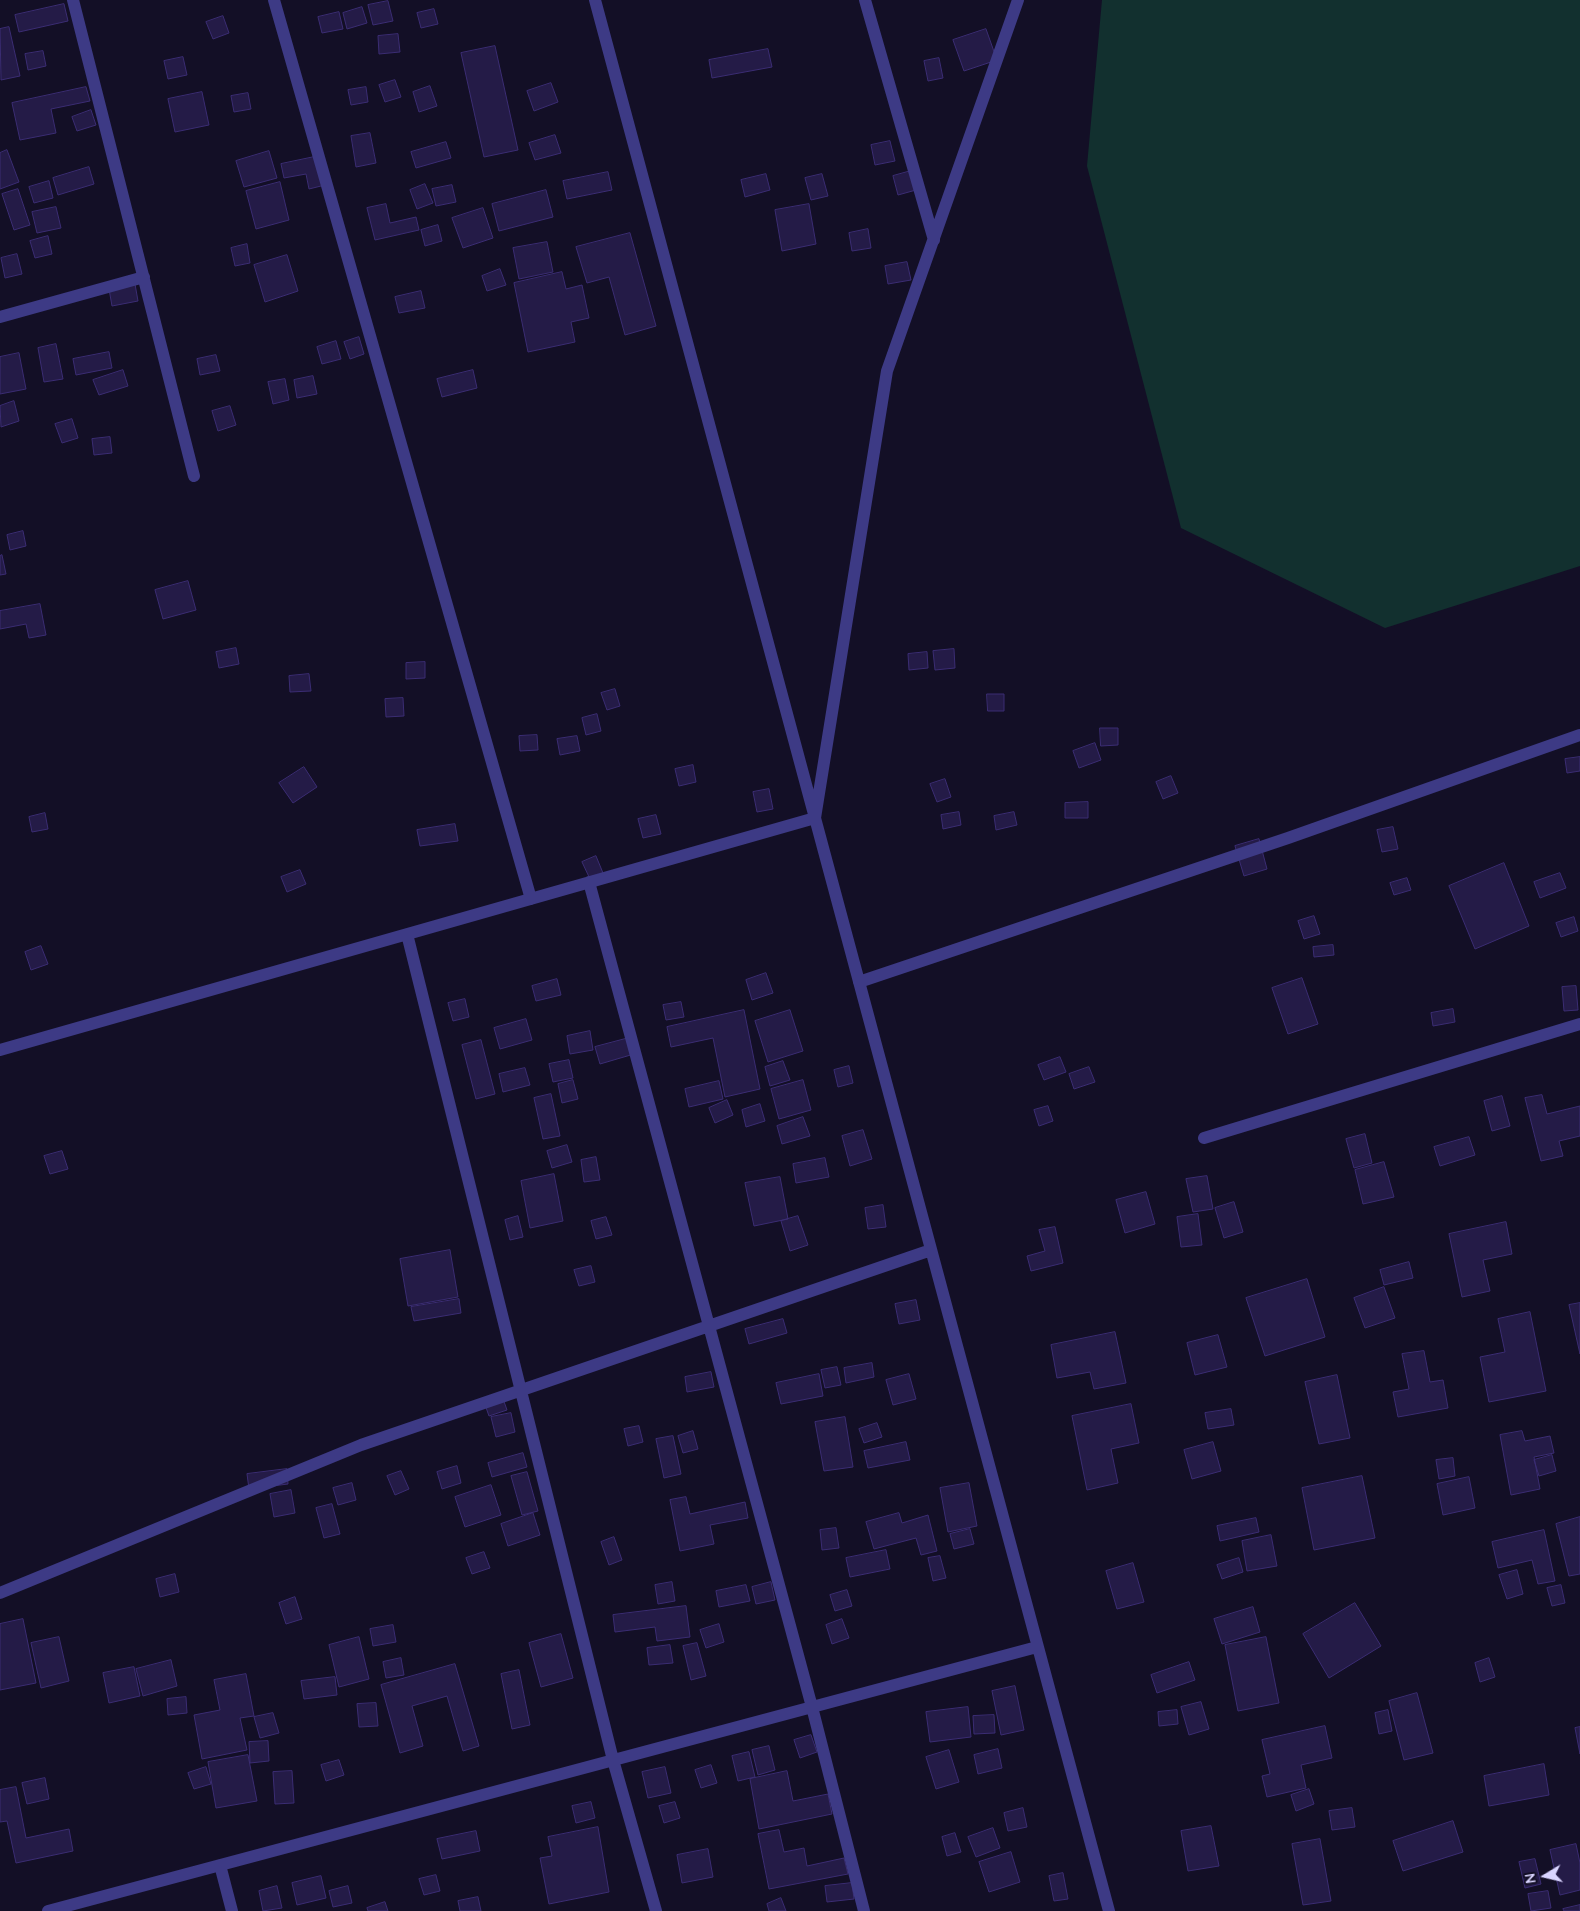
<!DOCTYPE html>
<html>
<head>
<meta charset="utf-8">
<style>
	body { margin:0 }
	#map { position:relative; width:1580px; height:1911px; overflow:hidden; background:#130f26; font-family:Quicksand,sans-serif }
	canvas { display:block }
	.north { position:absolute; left:1520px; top:1851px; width:50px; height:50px; -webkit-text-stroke:4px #130f26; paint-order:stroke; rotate:261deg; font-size:14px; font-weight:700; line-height:20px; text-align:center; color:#d9d4ff }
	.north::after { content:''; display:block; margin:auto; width:18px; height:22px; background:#d9d4ff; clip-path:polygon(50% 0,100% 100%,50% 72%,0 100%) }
</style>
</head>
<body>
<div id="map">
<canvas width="1580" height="1911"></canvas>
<div class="north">N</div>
</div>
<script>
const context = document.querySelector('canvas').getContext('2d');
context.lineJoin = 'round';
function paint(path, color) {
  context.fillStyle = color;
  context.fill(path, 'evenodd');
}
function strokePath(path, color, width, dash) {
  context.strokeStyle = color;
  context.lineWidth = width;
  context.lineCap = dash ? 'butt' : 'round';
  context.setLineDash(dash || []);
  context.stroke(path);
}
const green = new Path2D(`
	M1102 0H1580V566L1385 628 1181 528 1087 166Z`);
const building = new Path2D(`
	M388 1 393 21 373 25 368 5Z
	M64 4 68 21 19 32 15 15Z
	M362 7 367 23 347 29 343 13Z
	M434 9 438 24 421 28 417 13Z
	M339 12 343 29 322 33 318 17Z
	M223 16 229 33 213 39 206 22Z
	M9 27 20 76 1 80 0 29Z
	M986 29 997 60 964 71 953 40Z
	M398 34 400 52 379 54 378 36Z
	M495 46 518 150 484 157 461 53Z
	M768 49 772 67 712 78 709 60Z
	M43 51 46 66 28 70 25 54Z
	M183 57 187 75 168 79 164 61Z
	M939 58 943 78 928 81 924 61Z
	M395 80 401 97 385 102 379 85Z
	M551 83 558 102 534 111 527 91Z
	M430 86 437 106 419 112 413 92Z
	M86 87 90 101 51 109 56 133 20 140 12 103Z
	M366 87 368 102 351 105 348 90Z
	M202 92 209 125 175 132 168 99Z
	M248 93 251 109 234 112 231 96Z
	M91 110 96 125 77 131 72 117Z
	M370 133 376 163 356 167 351 136Z
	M555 135 561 153 535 160 529 143Z
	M890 141 895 161 875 165 871 145Z
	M446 142 451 158 416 168 411 152Z
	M7 150 19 182 0 189V153Z
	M269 151 277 178 244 187 236 161Z
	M319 156 325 185 309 189 306 174 284 178 281 164Z
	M89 167 94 184 58 195 53 178Z
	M911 171 916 190 898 195 893 176Z
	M608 172 612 190 567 199 563 181Z
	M766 174 770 190 745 197 741 180Z
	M822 174 828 196 811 200 805 178Z
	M49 181 53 198 34 203 29 187Z
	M280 182 289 220 256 229 246 191Z
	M425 184 433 203 417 209 410 190Z
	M452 185 456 202 436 206 432 189Z
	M18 189 30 225 14 230 2 194Z
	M546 190 553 217 499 231 492 204Z
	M386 204 390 223 416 217 419 230 375 240 367 208Z
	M809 204 816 244 782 251 775 210Z
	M56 207 61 228 37 233 32 212Z
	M483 208 493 238 463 248 452 218Z
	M438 225 442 241 425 246 421 230Z
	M868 229 871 248 852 251 849 233Z
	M630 233 656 326 625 335 609 277 587 283 576 247Z
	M48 236 52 254 35 258 30 241Z
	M547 242 553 272 519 279 513 248Z
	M247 244 250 263 235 266 231 248Z
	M17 254 22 274 5 278 1 258Z
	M287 255 298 291 265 302 254 265Z
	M907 262 911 280 888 284 885 266Z
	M500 269 506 285 487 291 482 276Z
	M562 272 566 289 582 285 589 318 571 322 575 342 528 352 514 283Z
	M135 284 138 301 112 306 109 289Z
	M421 291 425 308 399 313 395 297Z
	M359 337 364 354 350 359 344 342Z
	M336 341 341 359 322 364 317 347Z
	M56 344 63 379 44 382 38 348Z
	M109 352 112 368 76 375 73 359Z
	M19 353 26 389 0 394V357Z
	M216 355 220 371 200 375 197 359Z
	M123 370 128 386 99 395 93 380Z
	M473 370 477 388 442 397 437 379Z
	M313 376 317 394 297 398 294 380Z
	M285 379 289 400 273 404 268 382Z
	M14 401 19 421 1 427 0 406Z
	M230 406 236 425 218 431 212 411Z
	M72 419 78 438 62 443 55 424Z
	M110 437 112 453 94 455 92 439Z
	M23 531 26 546 10 550 7 535Z
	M2 555 6 574 0 575V556Z
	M188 581 196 610 163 619 155 590Z
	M40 604 46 635 29 638 26 624 0 629V611Z
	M236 648 239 664 219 668 216 652Z
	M954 649 955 668 935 670 933 651Z
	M927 652 928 668 909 670 908 654Z
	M425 662V678L406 679V663Z
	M309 674 311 691 290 692 289 676Z
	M615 689 620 706 607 710 601 693Z
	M987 694H1004V711H988Z
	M403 698 404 716 386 717 385 699Z
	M597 714 601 731 586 735 582 718Z
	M1100 728H1118V745L1101 746Z
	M537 735 538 750 520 751 519 736Z
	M577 736 580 751 560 755 557 739Z
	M1095 743 1101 760 1079 768 1073 751Z
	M1580 757V771L1567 773 1565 759Z
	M693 765 696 782 679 786 675 769Z
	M304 767 317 787 293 803 279 783Z
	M1171 776 1178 793 1163 799 1156 782Z
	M945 779 951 797 937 802 930 784Z
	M769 789 773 809 757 812 753 792Z
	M1088 802V818H1065V803Z
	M959 812 961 825 943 829 941 815Z
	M1014 812 1017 825 996 830 994 816Z
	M45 813 48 829 32 832 29 817Z
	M656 815 661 834 643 838 638 819Z
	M455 824 458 841 420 846 417 830Z
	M1393 827 1398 849 1382 852 1377 830Z
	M1259 839 1267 869 1244 876 1235 846Z
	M596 856 603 873 590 879 582 862Z
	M1504 863 1529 926 1475 949 1449 886Z
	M300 870 306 884 287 892 281 877Z
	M1560 873 1566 888 1540 898 1534 882Z
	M1407 878 1411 890 1394 895 1390 883Z
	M1314 916 1320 934 1304 939 1298 921Z
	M1574 917 1578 931 1561 937 1556 923Z
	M1333 945 1334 955 1314 957 1313 947Z
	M41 946 48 964 31 970 25 952Z
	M766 973 773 993 752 1000 746 980Z
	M1302 978 1318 1024 1288 1034 1272 988Z
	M557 979 561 995 536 1001 532 986Z
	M1576 986 1578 1010 1564 1011 1562 987Z
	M465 999 469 1017 453 1021 448 1003Z
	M681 1002 684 1017 666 1020 663 1005Z
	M1453 1009 1455 1022 1433 1026 1431 1013Z
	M744 1010 760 1089 725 1097 713 1038 671 1047 667 1027Z
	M790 1010 803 1051 768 1062 755 1021Z
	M526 1019 532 1040 500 1049 494 1028Z
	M590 1031 593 1050 570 1054 567 1036Z
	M629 1038 634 1054 600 1064 595 1047Z
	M481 1040 495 1094 476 1099 462 1045Z
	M1060 1057 1066 1072 1044 1080 1038 1065Z
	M569 1060 573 1078 553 1082 549 1064Z
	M783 1061 790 1080 770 1086 765 1067Z
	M849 1066 853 1083 838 1087 834 1070Z
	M1089 1067 1095 1082 1074 1089 1069 1074Z
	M525 1068 530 1085 503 1092 499 1074Z
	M573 1080 578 1099 562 1103 558 1084Z
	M803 1080 811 1110 779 1119 771 1089Z
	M719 1081 723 1099 689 1107 685 1089Z
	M551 1094 560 1136 543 1139 534 1098Z
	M1542 1095 1547 1114 1580 1106V1136L1559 1141 1563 1156 1541 1161 1525 1098Z
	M1502 1096 1510 1126 1492 1131 1484 1101Z
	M727 1100 733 1115 715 1123 709 1108Z
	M760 1104 765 1121 746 1127 742 1110Z
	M1048 1106 1053 1121 1039 1126 1034 1110Z
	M803 1117 810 1136 782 1144 777 1126Z
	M863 1130 872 1159 850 1166 842 1136Z
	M1365 1134 1372 1163 1354 1168 1346 1139Z
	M1469 1137 1475 1155 1440 1166 1434 1147Z
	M567 1145 572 1162 552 1168 547 1151Z
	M62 1151 68 1169 50 1174 44 1156Z
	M596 1157 600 1180 584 1182 581 1160Z
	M825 1158 829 1177 796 1183 793 1164Z
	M1384 1162 1394 1197 1363 1204 1355 1170Z
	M554 1174 563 1221 530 1228 521 1181Z
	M1207 1176 1213 1209 1193 1212 1186 1179Z
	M780 1177 788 1219 754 1226 745 1183Z
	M1146 1192 1155 1224 1125 1233 1116 1200Z
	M1234 1202 1243 1232 1224 1238 1215 1208Z
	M883 1205 886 1227 868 1229 865 1208Z
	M1198 1214 1202 1245 1181 1247 1177 1217Z
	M518 1216 523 1237 510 1240 505 1220Z
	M798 1216 808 1245 790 1251 781 1221Z
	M606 1217 612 1235 596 1239 591 1221Z
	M1506 1222 1512 1254 1483 1260 1490 1291 1462 1297 1449 1234Z
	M1055 1227 1063 1263 1031 1271 1027 1256 1045 1251 1039 1230Z
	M450 1250 458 1297 408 1306 400 1259Z
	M1409 1262 1413 1278 1384 1285 1380 1270Z
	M591 1266 595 1282 579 1286 574 1270Z
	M1307 1279 1325 1337 1265 1356 1246 1298Z
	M1384 1287 1395 1318 1365 1328 1354 1298Z
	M459 1299 461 1313 414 1321 411 1307Z
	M916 1300 920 1320 899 1324 895 1304Z
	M1580 1303V1354L1569 1305Z
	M1530 1312 1546 1391 1489 1402 1480 1357 1505 1352 1498 1319Z
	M783 1319 787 1333 749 1344 745 1329Z
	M1115 1332 1126 1383 1094 1389 1090 1372 1057 1378 1051 1345Z
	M1218 1335 1227 1367 1195 1375 1187 1343Z
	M1424 1351 1430 1382 1443 1380 1448 1408 1398 1417 1393 1392 1409 1389 1402 1354Z
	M872 1363 874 1377 846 1383 844 1368Z
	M837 1367 841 1385 825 1388 821 1370Z
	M711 1372 714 1387 687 1392 685 1377Z
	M819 1374 823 1396 781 1404 776 1383Z
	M909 1374 916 1399 893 1405 886 1380Z
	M1337 1375 1350 1438 1319 1444 1305 1382Z
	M501 1393 507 1410 489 1416 483 1399Z
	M1131 1404 1139 1443 1111 1449 1118 1483 1087 1490 1072 1416Z
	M1231 1409 1234 1425 1208 1429 1205 1413Z
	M511 1413 515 1432 496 1437 491 1417Z
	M845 1417 853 1467 824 1471 815 1422Z
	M877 1423 882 1437 864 1443 859 1429Z
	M639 1426 643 1442 628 1446 624 1429Z
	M693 1431 698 1449 683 1453 678 1436Z
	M1522 1431 1525 1441 1550 1436 1554 1453 1534 1457 1540 1489 1511 1495 1500 1435Z
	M673 1436 681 1474 664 1478 656 1439Z
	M906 1442 910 1460 868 1468 864 1451Z
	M1213 1442 1221 1471 1192 1479 1184 1450Z
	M523 1453 527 1467 492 1477 488 1463Z
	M1552 1455 1556 1471 1539 1476 1534 1460Z
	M1453 1458 1455 1476 1439 1479 1436 1460Z
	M457 1466 461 1483 442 1489 437 1472Z
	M287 1469 288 1484 249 1489 247 1474Z
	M401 1471 409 1489 395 1495 387 1476Z
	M527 1472 538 1511 522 1515 511 1476Z
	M1362 1476 1375 1538 1314 1550 1302 1488Z
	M1469 1477 1475 1508 1443 1515 1437 1484Z
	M352 1483 356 1500 338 1505 333 1488Z
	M969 1483 977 1526 948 1532 940 1488Z
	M491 1485 501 1515 465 1527 455 1497Z
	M291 1490 295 1513 274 1517 270 1494Z
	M686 1497 690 1514 745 1502 748 1518 710 1525 714 1544 680 1551 670 1500Z
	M332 1504 340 1534 324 1538 316 1508Z
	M533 1513 540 1535 508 1546 501 1524Z
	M899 1513 902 1523 928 1515 937 1551 921 1555 916 1538 874 1549 866 1522Z
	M1580 1517V1574L1569 1576 1556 1524Z
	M1256 1518 1259 1532 1220 1541 1217 1526Z
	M836 1528 839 1548 822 1550 820 1530Z
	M970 1529 974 1544 954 1549 950 1534Z
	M1544 1530 1555 1581 1538 1584 1532 1560 1498 1568 1492 1542Z
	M1271 1535 1277 1566 1247 1571 1242 1541Z
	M614 1537 622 1560 609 1565 601 1542Z
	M886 1550 890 1569 850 1577 846 1558Z
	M484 1552 490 1568 472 1574 466 1558Z
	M940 1556 946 1578 933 1581 928 1558Z
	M1239 1558 1243 1572 1222 1579 1217 1565Z
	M1133 1563 1144 1602 1117 1609 1106 1571Z
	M1517 1570 1523 1594 1507 1599 1499 1575Z
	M175 1574 179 1592 160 1597 156 1579Z
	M672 1582 675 1601 658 1604 655 1585Z
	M771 1582 775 1600 756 1604 752 1587Z
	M746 1585 750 1601 719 1607 716 1591Z
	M1561 1585 1565 1603 1552 1606 1547 1588Z
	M847 1590 852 1606 835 1611 830 1595Z
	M295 1597 302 1619 286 1624 279 1603Z
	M1355 1603 1381 1646 1329 1678 1303 1634Z
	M686 1606 690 1637 657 1641 655 1627 615 1632 613 1615Z
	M1253 1607 1260 1632 1222 1644 1214 1619Z
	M23 1619 36 1683 0 1690V1624Z
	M842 1619 849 1638 832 1644 826 1625Z
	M719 1624 724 1642 706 1648 700 1630Z
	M393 1625 396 1642 373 1646 370 1629Z
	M561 1634 573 1678 541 1687 529 1643Z
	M59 1637 69 1681 41 1688 31 1643Z
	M359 1637 369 1679 339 1687 329 1645Z
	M1266 1637 1279 1703 1238 1711 1225 1645Z
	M697 1643 706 1676 691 1680 683 1646Z
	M670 1645 673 1663 649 1665 647 1648Z
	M401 1658 404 1675 386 1678 383 1662Z
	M1489 1658 1495 1677 1480 1682 1475 1663Z
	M171 1660 177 1686 143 1696 136 1669Z
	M1189 1662 1195 1680 1157 1693 1151 1675Z
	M455 1664 479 1746 463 1751 447 1696 412 1706 423 1746 400 1753 381 1685Z
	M134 1667 140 1696 109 1703 103 1673Z
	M519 1670 530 1725 512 1729 501 1674Z
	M246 1674 254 1716 240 1718 247 1750 202 1759 194 1715 220 1710 214 1680Z
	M335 1677 337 1695 304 1699 301 1681Z
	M1015 1686 1024 1730 1001 1735 992 1691Z
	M1417 1693 1433 1753 1404 1760 1389 1701Z
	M186 1697 187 1713 168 1715 167 1699Z
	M1201 1702 1209 1729 1189 1735 1181 1707Z
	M376 1703 378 1726 359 1727 357 1704Z
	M968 1707 971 1737 930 1742 926 1712Z
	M1177 1710 1178 1724 1159 1726 1158 1712Z
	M1388 1710 1392 1731 1379 1734 1375 1713Z
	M273 1713 279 1733 260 1738 254 1717Z
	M994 1715 995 1733 974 1734 973 1716Z
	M1325 1726 1332 1758 1301 1765 1306 1788 1267 1797 1262 1776 1270 1774 1262 1740Z
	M1580 1727V1754L1575 1728Z
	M811 1735 817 1752 800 1758 794 1740Z
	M268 1741 269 1761 250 1763 249 1742Z
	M769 1746 775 1770 758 1775 752 1750Z
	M998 1749 1002 1768 978 1774 974 1755Z
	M949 1750 959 1782 936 1789 926 1757Z
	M749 1752 755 1777 738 1781 732 1756Z
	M248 1755 257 1801 216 1808 208 1762Z
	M339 1760 344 1775 326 1781 321 1765Z
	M1544 1764 1549 1795 1489 1806 1484 1776Z
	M711 1765 717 1783 701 1788 695 1770Z
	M206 1767 211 1784 194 1789 188 1773Z
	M665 1767 671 1793 648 1798 642 1772Z
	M292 1771 294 1803 275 1804 273 1772Z
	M787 1771 793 1801 828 1794 832 1814 759 1829 750 1779Z
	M45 1778 49 1799 27 1804 22 1783Z
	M16 1787 26 1838 69 1829 73 1851 16 1863 7 1821 0 1822V1790Z
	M1309 1789 1314 1804 1296 1811 1291 1795Z
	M591 1802 595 1818 576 1823 572 1806Z
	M675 1802 680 1818 664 1823 659 1806Z
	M1023 1808 1027 1827 1008 1831 1004 1813Z
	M1352 1808 1355 1827 1332 1830 1329 1811Z
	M1453 1821 1463 1852 1403 1871 1393 1841Z
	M1211 1826 1219 1866 1188 1871 1181 1831Z
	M598 1827 609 1892 549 1904 540 1858 552 1856 548 1837Z
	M993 1828 1000 1848 976 1857 968 1837Z
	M779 1830 784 1852 804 1848 807 1866 844 1858 848 1874 769 1889 758 1834Z
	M476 1831 480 1851 442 1859 437 1839Z
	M955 1833 961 1852 947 1856 942 1837Z
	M1320 1839 1331 1901 1303 1905 1292 1844Z
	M1576 1844 1580 1863V1890L1560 1895 1550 1850Z
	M708 1849 713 1877 682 1883 677 1855Z
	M1011 1852 1020 1882 989 1892 979 1862Z
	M1535 1859 1541 1884 1525 1888 1519 1862Z
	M1063 1873 1068 1899 1054 1901 1049 1876Z
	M436 1875 440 1891 424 1895 419 1879Z
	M321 1876 326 1898 297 1905 292 1883Z
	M852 1883 854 1899 827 1902 825 1886Z
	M277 1886 282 1908 263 1911 259 1891Z
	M348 1886 352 1903 333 1907 329 1891Z
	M1548 1891 1551 1908 1531 1911 1528 1894Z
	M478 1897 481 1911H460L458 1901Z
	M781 1898 786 1911H769L767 1904Z
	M385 1902 388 1911H368L367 1908Z
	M1580 1905V1911H1564L1563 1909Z`);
const street = new Path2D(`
	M73 0 194 476
	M274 0 531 899
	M595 0 1109 1911
	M865 0 934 240
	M0 317 144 277
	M589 882 812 1707 864 1911
	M407 934 613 1760 656 1911
	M859 982 1288 838 1580 735
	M0 1050 815 818 887 371 1018 0
	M1204 1138 1580 1024
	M0 1593 361 1445 931 1250
	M220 1865 232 1911
	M48 1911 1037 1647`);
paint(green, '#12302f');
paint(building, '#241b47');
strokePath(building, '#3b2d73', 1);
strokePath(street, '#3d3a85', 12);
</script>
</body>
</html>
